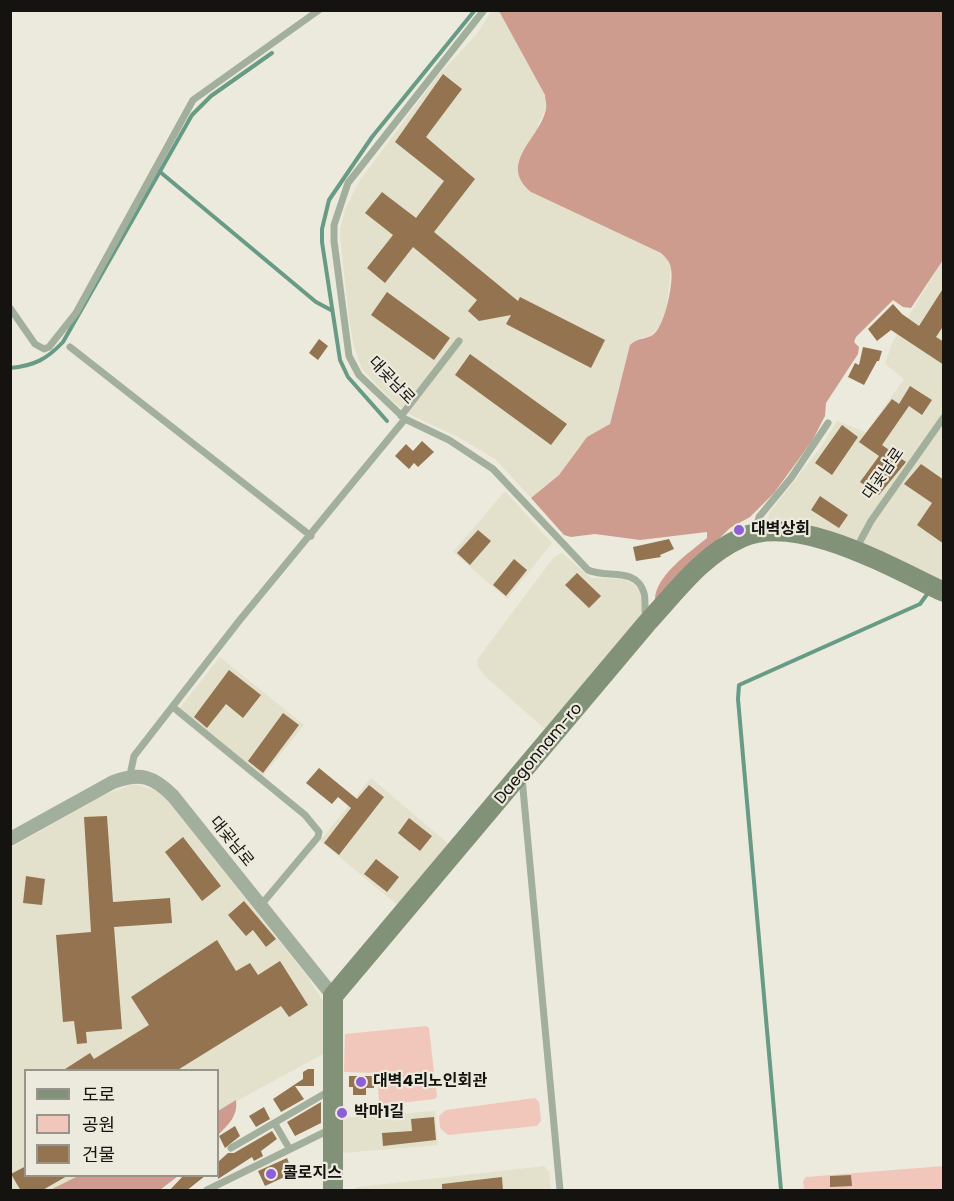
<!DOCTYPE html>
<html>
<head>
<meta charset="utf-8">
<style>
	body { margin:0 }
	#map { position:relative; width:954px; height:1201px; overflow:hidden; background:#eceadd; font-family:Poppins,"Noto Sans KR",sans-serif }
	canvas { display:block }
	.frame { position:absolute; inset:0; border:12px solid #14130f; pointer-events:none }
	.legend { position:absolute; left:24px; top:1069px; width:195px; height:108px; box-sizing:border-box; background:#eceadd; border:2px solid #96948b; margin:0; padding:8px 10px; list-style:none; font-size:18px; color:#14130f }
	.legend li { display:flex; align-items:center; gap:12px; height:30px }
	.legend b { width:30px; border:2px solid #96948b }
</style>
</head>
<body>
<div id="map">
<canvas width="954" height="1201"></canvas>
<div class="frame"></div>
<ul class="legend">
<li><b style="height:8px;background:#829278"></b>도로</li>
<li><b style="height:16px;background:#f2c7bb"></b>공원</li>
<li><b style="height:16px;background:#937350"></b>건물</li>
</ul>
</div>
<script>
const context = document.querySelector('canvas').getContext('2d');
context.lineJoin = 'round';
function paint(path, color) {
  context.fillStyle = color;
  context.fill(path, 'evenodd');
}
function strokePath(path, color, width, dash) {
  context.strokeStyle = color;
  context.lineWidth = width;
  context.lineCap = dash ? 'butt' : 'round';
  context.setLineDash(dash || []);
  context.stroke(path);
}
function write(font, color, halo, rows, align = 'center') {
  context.font = font + ' Poppins,"Noto Sans KR",sans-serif';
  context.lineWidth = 4.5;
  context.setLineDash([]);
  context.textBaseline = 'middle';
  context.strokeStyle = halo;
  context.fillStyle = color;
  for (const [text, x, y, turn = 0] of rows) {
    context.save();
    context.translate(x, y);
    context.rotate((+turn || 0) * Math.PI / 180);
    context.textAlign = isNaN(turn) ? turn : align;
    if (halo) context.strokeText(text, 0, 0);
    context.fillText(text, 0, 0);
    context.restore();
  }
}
const built = new Path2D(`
	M491 11H499L545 95 546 109 538 125 531 192 661 253 668 259 671 269 667 304 660 327 649 337H642L619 386 610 424 580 445 559 475 531 498 495 459 458 437 411 415 391 400 362 369 354 347 349 318 341 246 340 229 345 210 358 183 436 78 477 34Z
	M943 260V584L773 525 768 519 769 513 821 447 837 421 866 432 904 379 885 364 892 343Z
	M505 491 552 543 507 599 453 552Z
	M562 553 591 578 624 579 634 584 640 593 644 620 545 729 486 677 478 667 477 660 553 558Z
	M220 657 304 725 258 782 175 714Z
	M371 778 451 846 400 907 320 841Z
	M134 784 155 790 167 799 307 976 326 1006 327 1052 218 1111V1070H26V1176H78L50 1190H11L10 848 104 795Z
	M435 1111 438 1145 342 1153V1118Z
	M544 1166 549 1172 551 1190H351L358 1187Z`);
const green = new Path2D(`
	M426 1026 429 1028 437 1097 434 1099 384 1105 379 1102 377 1073 344 1072 345 1034Z
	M535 1098 539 1102 541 1121 537 1126 448 1135 440 1128 439 1116 446 1110Z
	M943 1166V1190H804L803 1181 806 1177Z`);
const forest = new Path2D(`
	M499 11H943V260L911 308 903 307 893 300 856 337 854 342 859 347 858 354 826 403 825 416 812 441 774 493 750 517 730 528 655 602C653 577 690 552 707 538V532L640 540 595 534 571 537 564 535 531 498 559 475 587 437 610 424 630 345C638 337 648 340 655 333 665 323 674 282 671 269 670 261 666 258 661 253L531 192C497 163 540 139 546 109 547 105 545 99 545 95Z
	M236 1100C238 1116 229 1124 218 1135V1111Z
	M78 1176H178L160 1190H50Z`);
const stream = new Path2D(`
	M159 171 316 302 331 310
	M10 368C34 366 47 359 63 342L192 115 211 96 272 53
	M387 421 348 377 340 360 322 242V229L329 200 372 137 475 10
	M781 1190 738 699 739 685 920 604 928 593`);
const building = new Path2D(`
	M443 74 462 89 426 137 475 179 434 232 518 301 520 297 605 340 591 368 506 324 511 315 479 321 468 311 477 300 413 247 385 283 367 268 393 235 365 213 382 192 416 218 444 181 395 142Z
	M944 287V325L936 337 944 342V365L891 330 877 341 868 329 893 304 902 314 919 326Z
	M387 292 450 338 434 360 371 315Z
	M319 339 328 346 318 360 309 353Z
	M863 347 882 351 879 361H877L864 385 848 377 855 363 859 365Z
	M470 354 567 424 551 445 455 375Z
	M910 386 932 400 922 415 909 406 882 445 906 462 879 495 860 482 879 456 859 442 892 399 899 404Z
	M842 425 858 437 832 475 815 463Z
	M422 441 434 452 418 467 414 463 409 469 395 456 406 444 413 451Z
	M921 464 944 480V544L917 525 932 503 904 484Z
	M820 496 848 515 839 528 811 510Z
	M478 530 491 541 470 565 457 553Z
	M669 539 674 549 660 555 661 557 636 561 633 547Z
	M514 559 527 570 506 596 493 585Z
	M577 573 601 596 589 608 565 585Z
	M229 670 261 695 243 718 226 704 207 728 194 717Z
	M283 713 299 725 263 773 248 761Z
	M319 768 357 799 369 785 384 797 339 855 324 843 351 808 338 797 332 804 306 783Z
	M107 816 113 902 170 898 172 923 114 927 122 1029 86 1032 87 1043 77 1044 74 1021 63 1022 56 935 91 932 84 817Z
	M409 818 432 836 420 851 398 833Z
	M183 837 221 886 202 901 165 852Z
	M376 859 399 877 387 892 364 874Z
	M26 876 45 879 42 905 23 903Z
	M244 901 276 939 266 947 253 930 246 936 228 915Z
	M217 940 236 971 250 963 258 975 280 961 308 1005 289 1017 281 1006 176 1071H62L90 1053 94 1059 149 1025 131 997Z
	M308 1069H314V1086H295L304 1099 281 1112 273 1099 303 1079V1072Z
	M349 1076H374V1088H366V1095H353V1087H349Z
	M321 1102V1123L295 1136 287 1122Z
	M264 1107 270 1119 256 1127 249 1116Z
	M434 1117 436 1140 383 1146 382 1133 412 1131 411 1119Z
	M235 1126 240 1136 225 1148 219 1136Z
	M272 1131 277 1139 261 1151 263 1156 254 1161 252 1157 218 1179V1162L228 1153H234Z
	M287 1158 293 1173 265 1186 258 1171Z
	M26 1166V1176H67L41 1191H21L11 1174Z
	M851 1175 852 1186 830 1187V1176Z
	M183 1176H205L186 1191H169Z
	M502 1177 503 1191H442V1184Z`);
const lane = new Path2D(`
	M484 10 348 183 334 225V241L349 356 359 375 405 419 449 440 493 469 588 570C606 579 636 566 644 593 646 601 644 610 646 618
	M10 308 35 344 44 349 49 347 76 313 193 100 319 10
	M70 347 311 536
	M401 416 459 341
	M756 530 759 517 791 478 828 423
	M856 549 871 521 944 417
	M173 707 305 815 319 832 318 837 261 905
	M130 775 134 756 239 621 405 419
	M522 778 560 1190
	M275 1124 289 1148
	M231 1148 331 1090
	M207 1190 331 1129`);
const street = new Path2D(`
	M10 839 113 782C140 772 153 776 173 796L333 996`);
const secondary = new Path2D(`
	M333 1190V996L647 623C675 593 702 555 741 538 797 512 892 568 944 592`);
const markers = [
	[739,530,6,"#8d5ed7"],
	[361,1082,6,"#8d5ed7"],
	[342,1113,6,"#8d5ed7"],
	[271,1174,6,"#8d5ed7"]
];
const streetNames = [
	["대곶남로",391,381,46],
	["대곶남로",884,474,-55],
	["Daegonnam-ro",539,754,-50],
	["대곶남로",231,842,51]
];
const poiNames = [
	["대벽상회",751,530],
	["대벽4리노인회관",373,1082],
	["박마1길",354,1113],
	["콜로지스",283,1174]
];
paint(built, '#e3e1cc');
paint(green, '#f2c7bb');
paint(forest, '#ce9c8e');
strokePath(stream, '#689b86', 4);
paint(building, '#937350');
strokePath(lane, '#a3af9d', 7);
strokePath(street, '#a3af9d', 14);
strokePath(secondary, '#829278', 20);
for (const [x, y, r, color] of markers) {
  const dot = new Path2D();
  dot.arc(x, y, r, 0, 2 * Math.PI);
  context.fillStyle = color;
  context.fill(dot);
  strokePath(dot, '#eceadd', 2);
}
write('16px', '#14130f', '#eceadd', streetNames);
write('bold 16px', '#14130f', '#eceadd', poiNames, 'left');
</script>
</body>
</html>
